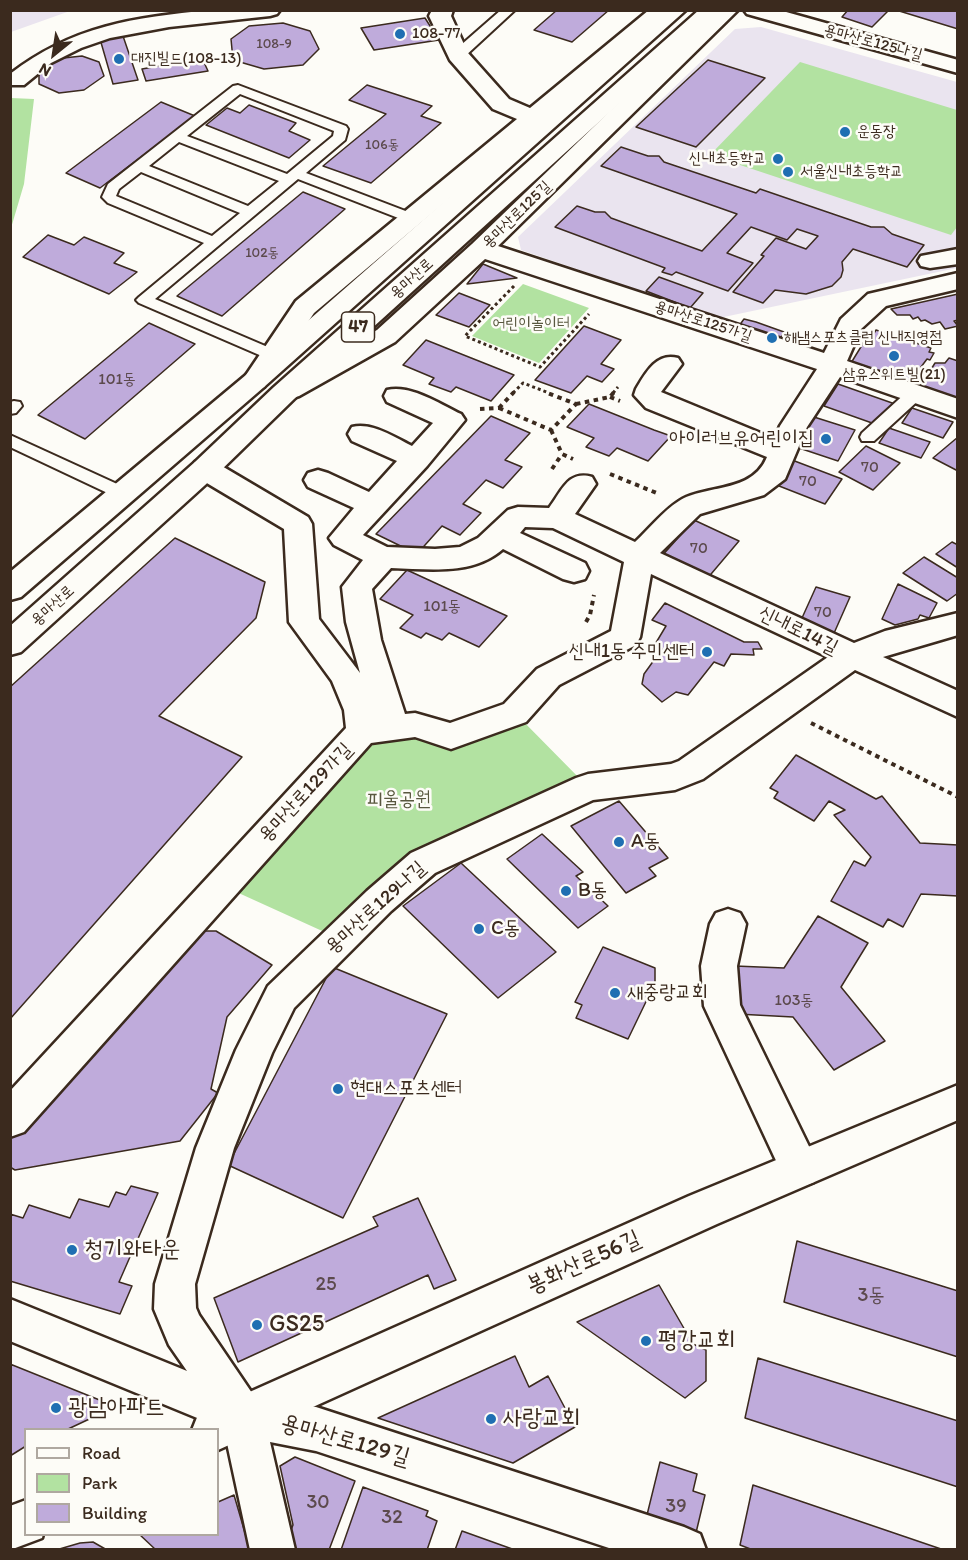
<!DOCTYPE html>
<html>
<head>
<meta charset="utf-8">
<style>
	body { margin:0 }
	#map { position:relative; width:968px; height:1560px; overflow:hidden; background:#fdfcf7; font-family:Itim,sans-serif }
	canvas { display:block }
	.frame { position:absolute; inset:0; border:12px solid #3b2a1e; pointer-events:none }
	.legend { position:absolute; left:24px; top:1428px; width:195px; height:108px; box-sizing:border-box; background:#fdfcf7; border:2px solid #afa8a0; margin:0; padding:8px 10px; list-style:none; font-size:18px; color:#3b2a1e }
	.legend li { display:flex; align-items:center; gap:12px; height:30px }
	.legend b { width:30px; border:2px solid #afa8a0 }
	.north { position:absolute; left:24px; top:24px; width:60px; height:60px; -webkit-text-stroke:4px #fdfcf7; paint-order:stroke; rotate:210deg; font-size:16px; font-weight:700; line-height:24px; text-align:center; color:#3b2a1e }
	.north::after { content:''; display:block; margin:auto; width:21px; height:27px; background:#3b2a1e; clip-path:polygon(50% 0,100% 100%,50% 72%,0 100%) }
</style>
</head>
<body>
<div id="map">
<canvas width="968" height="1560"></canvas>
<div class="frame"></div>
<ul class="legend">
<li><b style="height:8px;background:#fdfcf7"></b>Road</li>
<li><b style="height:16px;background:#b2e2a1"></b>Park</li>
<li><b style="height:16px;background:#bfabdb"></b>Building</li>
</ul>
<div class="north">N</div>
</div>
<script>
const context = document.querySelector('canvas').getContext('2d');
context.lineJoin = 'round';
function paint(path, color) {
  context.fillStyle = color;
  context.fill(path, 'evenodd');
}
function strokePath(path, color, width, dash) {
  context.strokeStyle = color;
  context.lineWidth = width;
  context.lineCap = dash ? 'butt' : 'round';
  context.setLineDash(dash || []);
  context.stroke(path);
}
function write(font, color, halo, rows, align = 'center') {
  context.font = font + ' Itim,"Poor Story",sans-serif';
  context.lineWidth = 5;
  context.setLineDash([]);
  context.textBaseline = 'middle';
  context.strokeStyle = halo;
  context.fillStyle = color;
  for (const [text, x, y, turn = 0] of rows) {
    context.save();
    context.translate(x, y);
    context.rotate((+turn || 0) * Math.PI / 180);
    context.textAlign = isNaN(turn) ? turn : align;
    if (halo) context.strokeText(text, 0, 0);
    context.fillText(text, 0, 0);
    context.restore();
  }
}
const built = new Path2D(`
	M11 10H70V11L11 32Z
	M761 27 957 82V268L719 318 521 250 518 237 735 29Z`);
const green = new Path2D(`
	M800 62 957 110V227L951 235 710 155Z
	M11 98 34 99 24 184 11 228Z
	M523 284 589 308 539 363 472 336Z
	M515 713 588 787 432 863 353 945 221 885 362 732 451 736Z`);
const building = new Path2D(`
	M557 10H609L572 42 534 30Z
	M848 10H889L872 27 842 17Z
	M896 10H958V29Z
	M425 18 439 40 374 50 361 28Z
	M283 23 310 31 319 49 303 65 264 69 233 60 231 39 249 26Z
	M123 36 138 80 113 84 100 39Z
	M82 56 99 62 104 76 84 90 59 93 39 84V72L54 59Z
	M202 58 208 71 146 81 142 69Z
	M708 60 765 78 696 147 636 127Z
	M367 85 432 106 421 116 441 123 371 183 323 166 386 114 349 100Z
	M161 102 195 116 100 188 66 173Z
	M249 105 296 123 289 131 310 140 289 158 206 125 227 108 240 113Z
	M621 147 648 156H659L664 162 756 193 760 189 871 227H884L892 234 924 245 907 267 853 249 842 262 843 270 841 277 832 286 806 294 775 290 763 303 733 292 764 256 761 255 776 238 806 249 818 236 797 229 787 240 751 227 727 253 753 263 728 291 676 272 672 275 662 272 665 268 555 227 577 206 595 212H605L611 218 702 251 737 214 601 166Z
	M303 192 345 209 222 316 177 296Z
	M48 235 74 245 84 237 124 253 114 263 137 272 109 294 23 257Z
	M483 264 517 278 467 284Z
	M659 277 703 293 690 308 646 291Z
	M459 293 490 305 469 327 436 315Z
	M958 294V320L954 321 958 326 945 329 940 322 932 324 925 320 921 321 918 317 913 319 910 315H897L891 309Z
	M744 319 756 322 784 332 778 344 736 330Z
	M149 323 195 344 85 439 38 415Z
	M584 326 621 340 601 364 614 369 602 382 587 376 571 393 535 380Z
	M876 330 931 348 929 352 934 353 930 360 927 359 909 383 851 363 867 337 871 338Z
	M426 340 514 375 491 401 456 387 451 392 429 384 434 378 403 365Z
	M949 358 958 361V400L920 387 935 363H945Z
	M838 384 895 404 872 423 824 406Z
	M589 404 654 430 671 436 648 461 617 448 609 456 586 447 594 438 567 427Z
	M912 408 953 422 943 438 902 423Z
	M491 416 530 433 505 460 522 467 503 488 486 480 463 504 481 513 460 535 442 526 417 554 376 534Z
	M814 417 855 430 838 461 796 447Z
	M889 428 930 442 921 458 879 443Z
	M958 437V471L933 458Z
	M866 446 900 463 873 490 839 472Z
	M792 460 842 479 825 504 774 484Z
	M694 520 739 541 706 580 660 558Z
	M175 538 265 582 256 618 159 716 242 757 10 1019V687Z
	M952 542 958 545V568L936 554Z
	M924 557 958 578V593L947 601 903 573Z
	M407 570 507 616 479 647 449 633 442 640 426 633 421 638 400 628 413 615 380 599Z
	M898 584 937 603 929 618 920 615 918 619 895 625 882 619Z
	M816 587 850 597 831 640 797 629Z
	M665 603 744 642H758L762 649H753L754 655 731 654 724 666 714 662 688 695 676 692 662 702 642 684 644 674 662 649 654 646 666 626 652 620Z
	M796 755 876 799 882 796 920 843 958 845V896L921 894 903 927 888 919 883 927 831 901 854 861 865 866 871 857 834 815 845 810 829 801 814 821 774 798 778 792 770 788Z
	M619 801 668 858 649 868 656 876 626 893 571 826Z
	M542 834 583 872 576 876 608 906 578 928 507 859Z
	M461 863 556 952 498 998 403 906Z
	M818 916 868 943 841 987 885 1041 834 1070 793 1017 737 1014 735 966 784 968Z
	M194 931H216L272 965 227 1017 211 1089 218 1093 180 1141 15 1170 10 1167V1138Z
	M603 947 655 968V983L628 1039 576 1018 582 1005 575 1002Z
	M332 967 447 1014 343 1218 228 1165Z
	M131 1186 158 1193 119 1282 132 1286 120 1314 10 1281V1214L23 1218 29 1205 70 1218 79 1199 109 1207 116 1192 126 1195Z
	M418 1198 456 1280 434 1289 428 1275 238 1362 214 1298 378 1226 373 1217Z
	M797 1241 958 1291V1357L784 1302Z
	M659 1285 693 1344 706 1350V1381L685 1398 577 1322Z
	M515 1356 529 1387 548 1376 575 1427 513 1463 378 1418Z
	M758 1358 958 1421V1487L745 1418Z
	M10 1364 102 1401 100 1414 66 1430H26V1446L10 1456Z
	M295 1457 355 1481 329 1550H298L285 1545 293 1525 280 1466Z
	M660 1462 697 1474 693 1491 705 1495 695 1537 646 1519Z
	M753 1485 944 1550H753L740 1545Z
	M363 1487 428 1511 426 1516 437 1521 427 1550H341Z
	M234 1495 250 1550H156L139 1534H218V1502Z
	M462 1531 515 1550H455Z
	M93 1542 107 1550H56L80 1543Z`);
const pathFar1 = new Path2D(`
	M514 286 465 336 540 367 589 314
	M513 393 523 383 549 393
	M613 393 618 387`);
const path = new Path2D(`
	M610 397 620 401
	M576 404 610 397 614 392
	M499 408 551 430 576 404 545 392
	M499 408 514 392
	M480 409 499 408
	M551 430 562 454 573 459
	M552 469 562 454
	M610 474 659 494
	M586 622 590 615 594 595
	M811 723 958 797`);
const service = new Path2D(`
	M501 10H515L463 58H453L452 55 453 52Z
	M238 85 346 126 348 129 345 140 306 173 416 215 418 218 416 221H406L298 179 155 299 277 351 279 355 271 360 139 303 136 300 139 297 204 243 108 203 102 197 108 184 233 86ZM240 94 334 131 333 136 287 174 187 136ZM179 142 279 181 248 206 149 166ZM141 172 240 213 212 236 116 196 119 189Z
	M915 389 921 390 923 394 921 398 874 441H862L860 437 862 433 909 390Z
	M14 401 20 402 22 406 16 413 10 414V402Z
	M10 435 128 489 130 493 128 497H116L10 447Z`);
const minor = new Path2D(`
	M210 10H280L277 14 270 16 169 27 110 38 81 48 51 63 24 85H10V74C74 25 133 18 210 10Z
	M432 10H453L451 16 468 53 509 99 530 108 649 10H672L314 313 264 387 255 390 246 387 242 381 296 301 517 119 493 109 450 60 429 16Z
	M715 10H738L498 246 824 353 841 319 868 294 958 273V289L886 306 861 329 847 361 958 399V418L840 377 807 427 785 479 764 495 700 514 660 553 854 643 885 631 958 613V635L883 657 958 691V717L855 670 703 779 675 790 593 800 435 873 391 911 294 1008 272 1053 234 1148 195 1284 196 1308 199 1315 254 1396 316 1407 684 1527 700 1534 706 1550H615L316 1451 270 1442 295 1550H250L224 1429 10 1341V1299L187 1371 169 1345 154 1309 155 1284 196 1148 236 1050 268 986 367 891 411 853 576 778 588 774 671 764 679 761 828 657 651 574 640 637 636 645 559 685 526 722 451 749 415 737 371 743 24 1132 10 1137V1091L346 728 344 710 332 681 289 622 284 529 195 476 191 469 195 462 205 459 215 462 308 517 312 524 319 619 360 673 346 622 342 587 363 560 334 545 329 538 354 508 308 487 304 480 308 473 318 470 328 473 369 492 397 461 352 441 348 434 352 427C372 422 394 437 412 446L433 423 387 402 384 396 387 390C410 384 440 404 461 414L465 420 427 466 363 535 387 547 435 549 460 547 478 538 508 510 518 507 549 508C562 491 568 470 592 477L596 484 575 514 635 542C649 529 663 511 679 501 706 484 752 494 767 457L646 408 634 395 636 389C646 372 657 352 678 358L682 364 661 392 775 439 780 426 817 369 485 259 395 342 299 396 289 399 279 396 276 390 279 384 377 330 472 244ZM525 527 553 528 624 562 611 631 537 669 504 704 450 723 415 713 405 714 381 640 372 589 391 568C429 569 472 576 503 549L563 579 574 582 585 579 589 571 585 563 520 533Z
	M744 10H779L958 60V73L747 14Z
	M958 249V264L930 268 921 266 918 261 921 256Z
	M728 909 740 913 746 924 737 966 740 1005 820 1169 814 1182 800 1187 786 1182 704 1006 701 966 710 924 716 913Z`);
const tertiary = new Path2D(`
	M958 1085V1120L717 1224 218 1450V1430H192L198 1415 689 1196Z
	M26 1500V1534H43L42 1538 10 1550V1506Z`);
const primary = new Path2D(`
	M663 10H686L264 387 21 597 10 600V572L246 375Z
	M699 10H718L719 13 294 399 215 476 21 652 10 655V626L195 462 274 387Z`);
const markers = [
	[400,34,6,"#1f6fb2"],
	[119,59,6,"#1f6fb2"],
	[845,132,6,"#1f6fb2"],
	[778,159,6,"#1f6fb2"],
	[788,172,6,"#1f6fb2"],
	[772,338,6,"#1f6fb2"],
	[894,356,6,"#1f6fb2"],
	[826,439,6,"#1f6fb2"],
	[707,652,6,"#1f6fb2"],
	[619,842,6,"#1f6fb2"],
	[566,891,6,"#1f6fb2"],
	[479,929,6,"#1f6fb2"],
	[615,993,6,"#1f6fb2"],
	[338,1089,6,"#1f6fb2"],
	[72,1250,6,"#1f6fb2"],
	[257,1325,6,"#1f6fb2"],
	[646,1341,6,"#1f6fb2"],
	[56,1408,6,"#1f6fb2"],
	[491,1419,6,"#1f6fb2"]
];
const farNumbernames = [
	["108-9",274,44],
	["106동",382,145],
	["102동",262,253]
];
const farPoinames = [
	["108-77",412,34],
	["대진빌드(108-13)",131,59],
	["운동장",857,132],
	["신내초등학교",766,159,"right"],
	["서울신내초등학교",800,172],
	["해냄스포츠클럽 신내직영점",784,338],
	["삼유스위트빌(21)",894,375,"center"]
];
const farStreetnames = [
	["용마산로125나길",873,43,15],
	["용마산로125길",517,215,-44],
	["용마산로",412,279,-42],
	["용마산로125가길",703,322,18],
	["용마산로",53,606,-42]
];
const farParknames = [
	["어린이놀이터",531,324]
];
const numberNames = [
	["101동",117,380],
	["70",870,468],
	["70",808,482],
	["70",699,549],
	["101동",442,607],
	["70",823,613],
	["103동",794,1001]
];
const shields = [
	[358,327,33]
];
const shieldNames = [
	["47",358,327]
];
const poiNames = [
	["아이러브유어린이집",814,439,"right"],
	["신내1동 주민센터",695,652,"right"],
	["A동",631,842],
	["B동",578,891],
	["C동",491,929],
	["새중랑교회",627,993],
	["현대스포츠센터",350,1089]
];
const streetNames = [
	["신내로14길",798,631,26],
	["용마산로129가길",306,793,-47],
	["용마산로129나길",376,908,-42]
];
const parkNames = [
	["피울공원",399,800]
];
const nearNumbernames = [
	["25",326,1285],
	["3동",871,1296],
	["30",318,1503],
	["39",676,1507],
	["32",392,1518]
];
const nearPoinames = [
	["청기와타운",84,1250],
	["GS25",269,1325],
	["평강교회",658,1341],
	["광남아파트",68,1408],
	["사랑교회",503,1419]
];
const nearStreetnames = [
	["봉화산로56길",584,1263,-24],
	["용마산로129길",345,1441,16]
];
paint(built, '#eae4ef');
paint(green, '#b2e2a1');
paint(building, '#bfabdb');
strokePath(building, '#3b2a1e', 1.5);
strokePath(service, '#3b2a1e', 4);
strokePath(minor, '#3b2a1e', 5);
strokePath(tertiary, '#3b2a1e', 5);
strokePath(primary, '#3b2a1e', 5);
strokePath(pathFar1, '#3b2a1e', 3, [3, 3]);
strokePath(path, '#3b2a1e', 4, [4.5, 4.5]);
paint(service, '#fdfcf7');
paint(minor, '#fdfcf7');
paint(tertiary, '#fdfcf7');
paint(primary, '#fdfcf7');
for (const [x, y, r, color] of markers) {
  const dot = new Path2D();
  dot.arc(x, y, r, 0, 2 * Math.PI);
  context.fillStyle = color;
  context.fill(dot);
  strokePath(dot, '#fdfcf7', 2);
}
write('14px', '#5c4a4d', null, farNumbernames);
write('16px', '#3b2a1e', '#fdfcf7', farPoinames, 'left');
write('16px', '#3b2a1e', '#fdfcf7', farStreetnames);
write('16px', '#59583f', '#fdfcf7', farParknames);
write('16px', '#5c4a4d', null, numberNames);
for (const [x, y, w] of shields) {
  const box = new Path2D();
  box.roundRect(x - w / 2, y - 15, w, 30, 4.5);
  context.fillStyle = '#fdfcf7';
  context.fill(box);
  strokePath(box, '#3b2a1e', 1.5);
}
write('bold 18px', '#3b2a1e', null, shieldNames);
write('20px', '#3b2a1e', '#fdfcf7', poiNames, 'left');
write('20px', '#3b2a1e', '#fdfcf7', streetNames);
write('20px', '#59583f', '#fdfcf7', parkNames);
write('20px', '#5c4a4d', null, nearNumbernames);
write('24px', '#3b2a1e', '#fdfcf7', nearPoinames, 'left');
write('24px', '#3b2a1e', '#fdfcf7', nearStreetnames);
</script>
</body>
</html>
